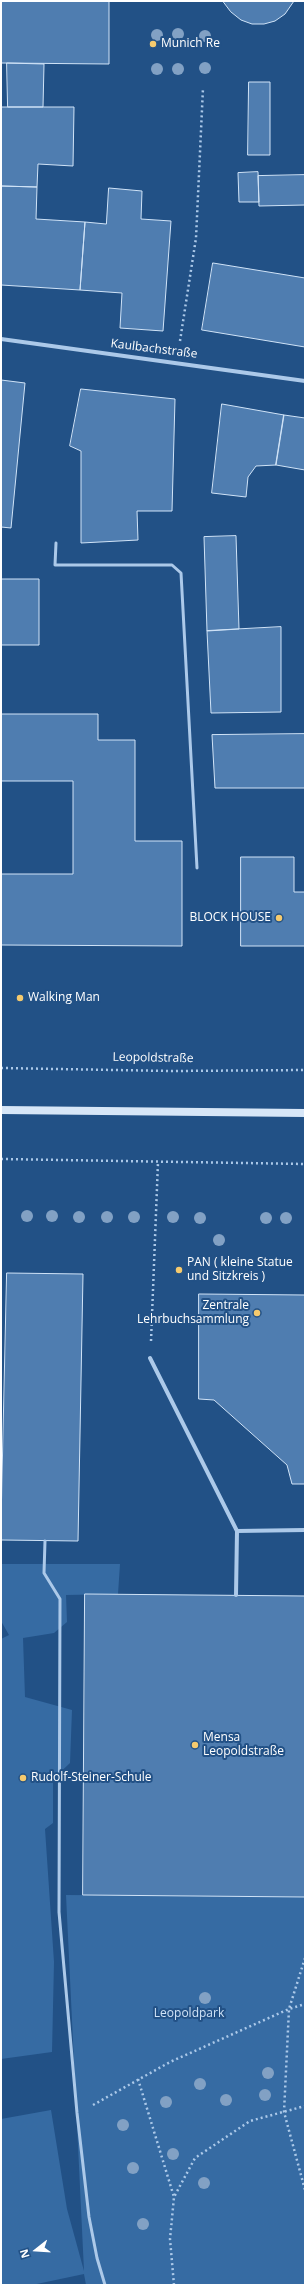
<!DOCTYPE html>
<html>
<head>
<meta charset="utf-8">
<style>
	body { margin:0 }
	#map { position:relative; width:306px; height:2286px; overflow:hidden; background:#225186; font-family:"Open Sans",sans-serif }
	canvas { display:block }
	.frame { position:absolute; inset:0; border:2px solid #fff; pointer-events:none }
	.north { position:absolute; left:16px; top:2230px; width:40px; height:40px; -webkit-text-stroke:3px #225186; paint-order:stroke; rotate:253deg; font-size:11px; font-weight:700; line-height:16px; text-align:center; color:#fff }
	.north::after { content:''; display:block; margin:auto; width:14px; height:18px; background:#fff; clip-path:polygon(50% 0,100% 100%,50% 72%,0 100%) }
</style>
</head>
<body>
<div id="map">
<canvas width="306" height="2286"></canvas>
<div class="frame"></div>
<div class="north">N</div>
</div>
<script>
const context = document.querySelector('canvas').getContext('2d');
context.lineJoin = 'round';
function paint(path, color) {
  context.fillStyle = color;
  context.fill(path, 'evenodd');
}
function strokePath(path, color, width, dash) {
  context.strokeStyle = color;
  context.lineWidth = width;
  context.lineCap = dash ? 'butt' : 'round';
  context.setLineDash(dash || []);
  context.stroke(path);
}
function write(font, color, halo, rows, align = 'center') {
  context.font = font + ' "Open Sans",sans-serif';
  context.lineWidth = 4;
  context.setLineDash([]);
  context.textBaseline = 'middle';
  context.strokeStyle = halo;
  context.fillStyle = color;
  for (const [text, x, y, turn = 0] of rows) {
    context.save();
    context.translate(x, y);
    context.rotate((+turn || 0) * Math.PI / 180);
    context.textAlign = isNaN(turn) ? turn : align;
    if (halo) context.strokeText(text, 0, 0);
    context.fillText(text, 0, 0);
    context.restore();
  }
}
const green = new Path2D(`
	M1 1564H120L118 1594 66 1595 67 1622 54 1633 23 1638 25 1697 72 1710 70 1763 53 1779V1823L45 1829 54 1962 52 2052 1 2059V1639L9 1635 1 1621Z
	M66 1895 305 1897V2285H86L84 2274 32 2285H1V2119L51 2110 67 2209 84 2271Z`);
const building = new Path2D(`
	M1 1H109V64L1 63Z
	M223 1H294L285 14 275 21 264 24H252L241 20 231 12Z
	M7 63 44 64 43 107H8Z
	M249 82H270V155H248Z
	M1 107H74L73 166 38 164 37 187 1 186Z
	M258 172 259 202H239L238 173Z
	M305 175V205L259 206 258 176Z
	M1 186 37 187 36 219 85 222 80 290 1 285Z
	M109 188 142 191 141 219 171 221 163 331 120 328 122 293 80 290 85 222 106 224Z
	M213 263 305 278V347L202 330Z
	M1 380 25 383 11 528 1 527Z
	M81 389 175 399 172 511H137L138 540 81 543V451L70 446Z
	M222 404 284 415 276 465 256 466 248 477 246 497 212 493Z
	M284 415 305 418V470L276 465Z
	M236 536 239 629 207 631 204 537Z
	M1 579H39V645H1Z
	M281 627V712L211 713 207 631Z
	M1 714H98V740H135V841H182V946L1 945V874H73V781H1Z
	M305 734V788H215L212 735Z
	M241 857H294V892H305V946H241Z
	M7 1273 83 1274 78 1541 1 1540Z
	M199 1294 305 1295V1484H292L287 1465 214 1400 199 1399Z
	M85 1594 305 1596V1897L83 1895Z`);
const path = new Path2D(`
	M180 341 196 238 203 88
	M1 1068 172 1071 305 1070
	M1 1159 305 1164
	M151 1341 158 1162
	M305 1958 289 2009 284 2112 305 2190
	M138 2079 174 2197
	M93 2105 170 2062 289 2009 305 2004
	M174 2285 170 2239 174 2197 195 2158 250 2121 305 2106`);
const lane = new Path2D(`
	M56 543 55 565H172L181 573 197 868
	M45 1541 44 1573 60 1599 59 1912 77 2113 89 2217 97 2258 105 2285`);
const street = new Path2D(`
	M1 339 305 381
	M150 1358 237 1531 305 1530
	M236 1595 237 1531`);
const secondary = new Path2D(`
	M1 1110 305 1113`);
const trees = [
	[178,34],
	[157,35],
	[205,36],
	[205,68],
	[157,69],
	[178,69],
	[27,1216],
	[52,1216],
	[79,1217],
	[107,1217],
	[134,1217],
	[173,1217],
	[200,1218],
	[266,1218],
	[286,1218],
	[219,1240],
	[205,1998],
	[268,2073],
	[200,2084],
	[265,2095],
	[226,2100],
	[166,2102],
	[123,2125],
	[173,2154],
	[133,2168],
	[204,2183],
	[143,2224]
];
const markers = [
	[153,44,4,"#f5ca6e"],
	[279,918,4,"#f5ca6e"],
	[20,998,4,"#f5ca6e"],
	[179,1270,4,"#f5ca6e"],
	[257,1313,4,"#f5ca6e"],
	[195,1745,4,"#f5ca6e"],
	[23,1778,4,"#f5ca6e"]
];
const poiNames = [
	["Munich Re",161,44],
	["BLOCK HOUSE",271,918,"right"],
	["Walking Man",28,998],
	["PAN ( kleine Statue",187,1263],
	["und Sitzkreis )",187,1277],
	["Zentrale",249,1306,"right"],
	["Lehrbuchsammlung",249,1320,"right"],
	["Mensa",203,1738],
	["Leopoldstraße",203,1752],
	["Rudolf-Steiner-Schule",31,1778]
];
const streetNames = [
	["Kaulbachstraße",154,349,7],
	["Leopoldstraße",153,1058,1]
];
const parkNames = [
	["Leopoldpark",189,2014]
];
paint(green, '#366ba3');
paint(building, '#4f7db0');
strokePath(building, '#d0e3f7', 1);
strokePath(path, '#acc9e9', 2.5, [2, 3]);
strokePath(lane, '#acc9e9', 3);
strokePath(street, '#acc9e9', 4);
strokePath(secondary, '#d7e6f7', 8);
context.fillStyle = '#82a1c4';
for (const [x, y] of trees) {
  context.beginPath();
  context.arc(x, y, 6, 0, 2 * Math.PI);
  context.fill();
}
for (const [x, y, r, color] of markers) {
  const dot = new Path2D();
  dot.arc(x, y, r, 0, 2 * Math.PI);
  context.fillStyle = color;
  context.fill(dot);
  strokePath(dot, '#225186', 1.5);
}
write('12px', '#fff', '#225186', poiNames, 'left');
write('12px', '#fff', '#225186', streetNames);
write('12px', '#d0e3f7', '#225186', parkNames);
</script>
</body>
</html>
